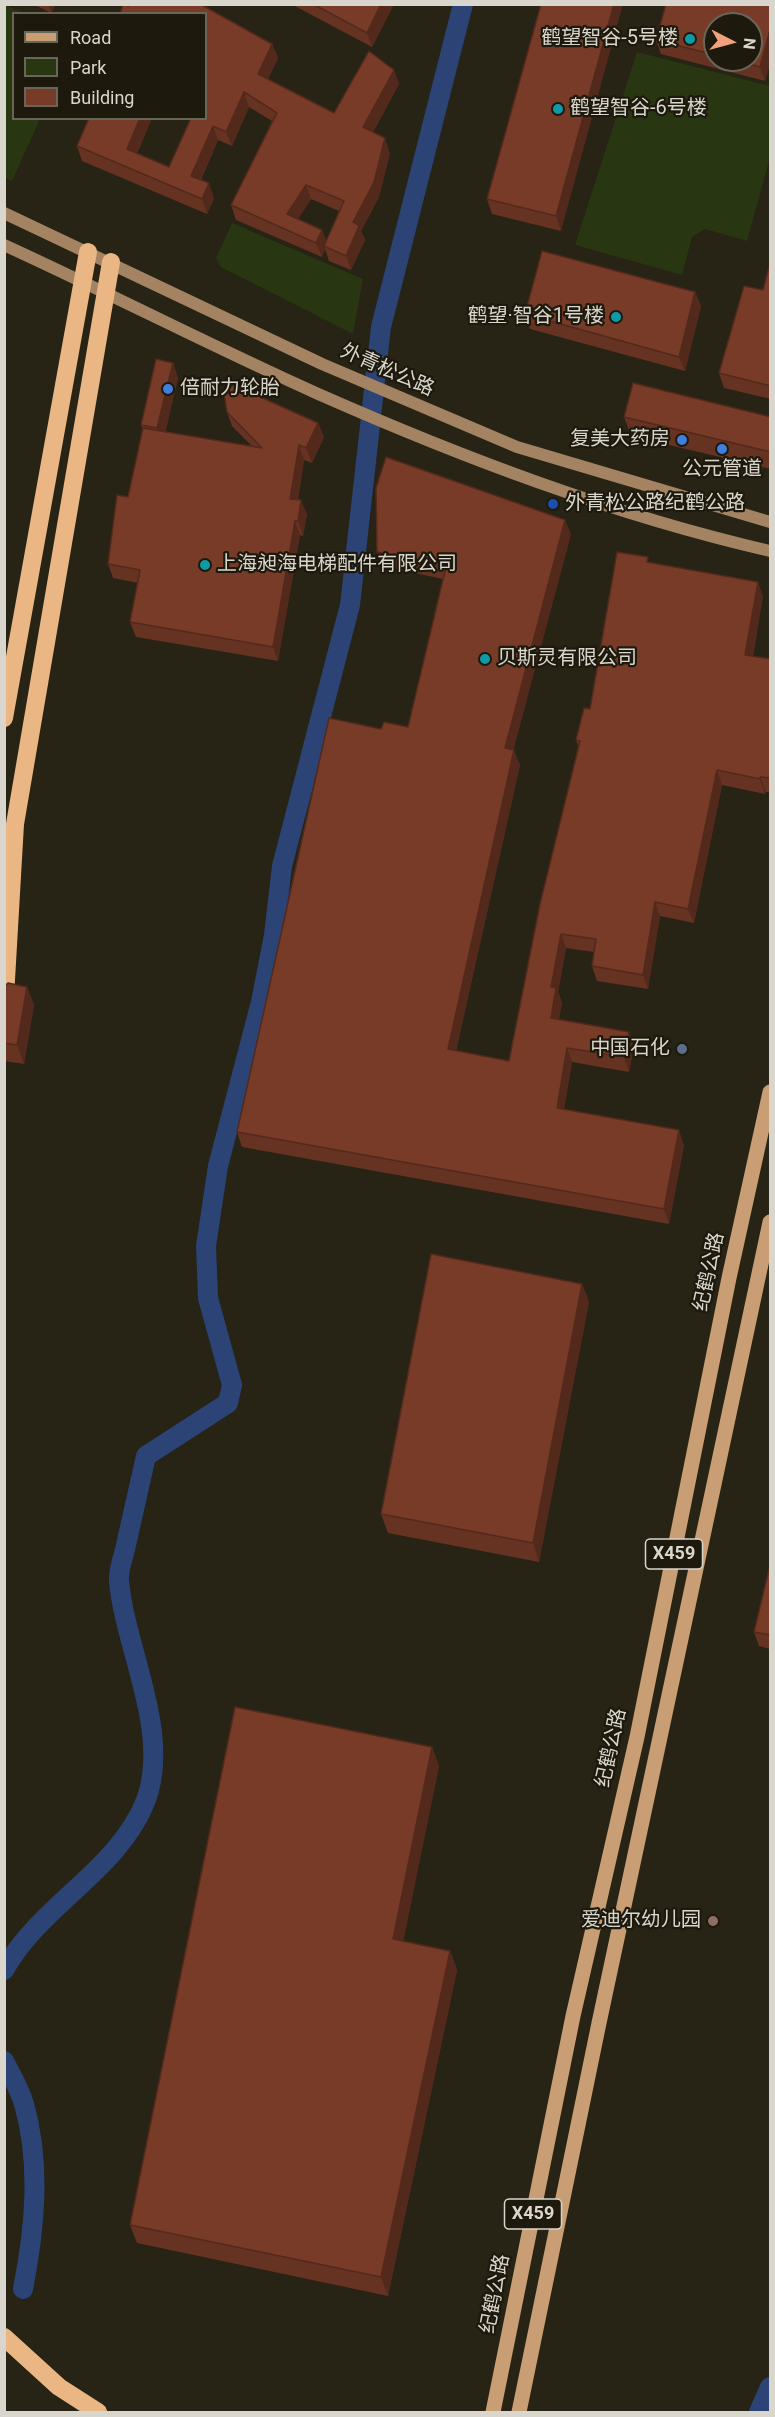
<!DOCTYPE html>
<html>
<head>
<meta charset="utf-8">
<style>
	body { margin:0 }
	#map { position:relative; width:775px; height:2417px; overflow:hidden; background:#272315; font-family:Roboto,sans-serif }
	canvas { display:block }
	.frame { position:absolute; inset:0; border:6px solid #d8d6cd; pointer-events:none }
	.legend { position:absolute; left:12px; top:12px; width:195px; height:108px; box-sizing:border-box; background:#1d190c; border:2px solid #686559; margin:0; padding:8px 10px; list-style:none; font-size:18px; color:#d8d6cd }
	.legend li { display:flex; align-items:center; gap:12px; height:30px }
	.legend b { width:30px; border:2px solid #686559 }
	.north { position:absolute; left:703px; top:12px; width:60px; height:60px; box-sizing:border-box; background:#1d190c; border:2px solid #686559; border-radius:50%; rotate:96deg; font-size:16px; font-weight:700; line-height:24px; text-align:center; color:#d8d6cd }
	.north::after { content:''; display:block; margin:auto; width:21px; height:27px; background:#f2a17e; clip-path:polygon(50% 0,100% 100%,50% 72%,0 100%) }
</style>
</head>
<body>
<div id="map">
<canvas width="775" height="2417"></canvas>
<div class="frame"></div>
<ul class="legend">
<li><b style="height:8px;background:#c99e74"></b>Road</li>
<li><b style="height:16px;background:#283612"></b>Park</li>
<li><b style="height:16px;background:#773b28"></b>Building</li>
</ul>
<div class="north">N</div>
</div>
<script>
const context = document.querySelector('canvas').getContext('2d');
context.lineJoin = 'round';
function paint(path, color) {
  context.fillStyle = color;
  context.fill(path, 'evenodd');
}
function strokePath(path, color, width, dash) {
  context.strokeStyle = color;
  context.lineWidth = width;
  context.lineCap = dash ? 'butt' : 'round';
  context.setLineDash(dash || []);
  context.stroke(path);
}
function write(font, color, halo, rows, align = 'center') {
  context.font = font + ' Roboto,"Noto Sans SC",sans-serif';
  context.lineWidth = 4.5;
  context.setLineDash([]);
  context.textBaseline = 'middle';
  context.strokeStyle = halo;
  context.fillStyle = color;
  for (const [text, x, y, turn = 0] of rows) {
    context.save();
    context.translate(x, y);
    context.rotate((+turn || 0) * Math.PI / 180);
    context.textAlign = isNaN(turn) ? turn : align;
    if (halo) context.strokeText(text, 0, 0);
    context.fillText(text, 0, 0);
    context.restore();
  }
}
const green = new Path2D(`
	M5 5 24 13 14 14V118L40 119 12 181 4 177Z
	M637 52 770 86V157L747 241 705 229 692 237 682 275 575 245Z
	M232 223 363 279 353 334 221 267 216 258Z`);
const canal = new Path2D(`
	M4 1970C41 1904 119 1870 146 1800 171 1732 125 1649 119 1581 118 1569 124 1556 126 1545 133 1515 139 1486 146 1456L228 1403 232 1385 208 1298 206 1246 218 1166 261 1002 274 935 282 866 350 605 381 327 463 4
	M4 2061C11 2075 20 2089 24 2104 41 2164 35 2228 23 2289
	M759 2412 770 2387`);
const secondary = new Path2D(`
	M4 213 322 364 517 447 770 522
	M4 245C109 293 211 346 316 393 463 458 614 515 770 551`);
const primary = new Path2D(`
	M493 2412 573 2016 637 1737 729 1278 770 1092
	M519 2412 599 2023 770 1222`);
const motorway = new Path2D(`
	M4 718 88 252
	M5 997 15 824 111 262
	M4 2337 59 2387 98 2412`);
const wall = new Path2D(`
	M33 4H56L51 13Z
	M291 4H394L372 47Z
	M541 4 561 231 492 214 487 199Z
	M771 4V61L765 81 661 54 656 40ZM715 24 751 60H715Z
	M129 6 272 44 278 58 268 79 334 113 394 70 399 84 373 132 390 153 379 197 361 231 365 240 351 270 329 261 325 249 322 257 236 220 231 205 272 121 249 107 232 146 218 140 201 180 214 198 207 214 82 161 77 146 89 118H152L137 153 169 167 206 118 120 14ZM311 199 339 211 326 241 322 230 298 219Z
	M771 260V399L724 388 719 373 763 290Z
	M695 292 701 306 685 371 530 329 525 314Z
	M173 363 178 378 165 432 252 446 232 426 227 412 318 423 324 437 312 463 304 460 298 500 307 514 303 536 300 535 278 661 136 637 130 622 138 583 113 578 108 564 128 497 143 431 141 425Z
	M624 417H771V469L631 436Z
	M571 534 513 750 520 765 456 1051 509 1061 578 746 576 740 590 709 650 563 763 596 753 656 771 659V792H766L765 794 722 785 694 923 660 916 648 989 597 981 592 966 594 952 566 948 558 992 562 1003 559 1019 629 1032 634 1046 629 1072 572 1062 564 1109 684 1145 669 1224 242 1147 237 1132 381 729 408 727 443 579 382 566 377 552Z
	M4 987H27L34 1005 24 1064 4 1061Z
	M582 1284 589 1302 539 1562 388 1533 381 1514Z
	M771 1561V1657L770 1655V1649L759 1646 754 1632Z
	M432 1747 439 1766 403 1941 450 1951 457 1970 388 2296 137 2243 130 2225Z`);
const shadedWall = new Path2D(`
	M48 4H56L51 13Z
	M381 4H394L372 47 367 33Z
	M614 4H623L561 231 556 216Z
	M771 26V61L765 81 760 67Z
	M272 44 278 58 263 88 258 74Z
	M394 70 399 84 368 142 363 127Z
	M244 92 249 107 232 146 226 132Z
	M140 118H152L133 164 127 149Z
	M213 126 218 140 196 190 191 176Z
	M385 138 390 153 379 197 361 231 365 240 351 270 346 256 353 222Z
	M209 183 214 198 207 214 202 199Z
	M306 185 311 199 292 228 287 214Z
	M322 230 327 245 324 246 325 249 322 257 316 243Z
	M695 292 701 306 685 371 679 357Z
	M173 363 178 378 163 443 157 428Z
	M318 423 324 437 312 463 306 448Z
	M299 445 304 460 296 513 290 499Z
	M301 500 307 514 303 536 298 521Z
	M565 520 571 534 510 763 505 748Z
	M295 521 300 535 278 661 273 647Z
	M758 582 763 596 750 670 745 655Z
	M514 750 520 765 453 1064 448 1049Z
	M717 770 722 785 694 923 688 909Z
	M760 777 766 792 765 794 760 779Z
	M655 902 660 916 648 989 643 975Z
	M561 934 566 948 558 992 562 1003 556 1032 551 1018V987Z
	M27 987 34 1005 24 1064 17 1045Z
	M629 1032 634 1046 629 1072 624 1057Z
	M567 1048 572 1062 562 1122 557 1108Z
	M679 1130 684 1145 669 1224 664 1209Z
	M582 1284 589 1302 539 1562 533 1543Z
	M432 1747 439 1766 400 1958 393 1939Z
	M450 1951 457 1970 388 2296 381 2277Z`);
const building = new Path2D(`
	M123 4 129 6 130 4H200L272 44 258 74 334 113 369 51 394 70 363 127 385 138 374 182 353 222 359 226 346 256 324 246 344 201 306 185 287 214 322 230 316 243 231 205 277 113 244 92 226 132 213 126 191 176 209 183 202 199 77 146 89 118H140L127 149 169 167 191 118H206V14H120Z
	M313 4H381L367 33Z
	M541 4H614L556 216 487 199Z
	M666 4H771V26L760 67 734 60H751V24H715V55L656 40Z
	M542 251 695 292 679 357 525 314Z
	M771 260V386L719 373 744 286 763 290Z
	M156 359 173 363 157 428 141 425Z
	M633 383 771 417V452L624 417Z
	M234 385 318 423 306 448 299 445 290 499 301 500 298 521H295L273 647 130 622 140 570 108 564 117 495 128 497 143 428 262 448 227 412 224 393 228 388Z
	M386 457 565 520 505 748 514 750 448 1049 509 1061 540 904 580 741 576 740 584 708 590 709 617 552 648 557 647 562 758 582 745 655 771 659V778L760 777V779L717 770 688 909 655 902 643 975 592 966 596 939 561 934 551 987 556 988 551 1018 629 1032 624 1057 567 1048 557 1108 679 1130 664 1209 237 1132 329 718 381 729 384 722 408 727 446 567 377 552 376 488Z
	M8 983 27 987 17 1045 4 1043V987Z
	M431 1254 582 1284 533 1543 381 1514Z
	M771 1561V1635L754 1632Z
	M235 1707 432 1747 393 1939 450 1951 381 2277 130 2225Z`);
const markers = [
	[690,39,6,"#0f9aa8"],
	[558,109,6,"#0f9aa8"],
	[616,317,6,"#0f9aa8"],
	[168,389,6,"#3f7fe0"],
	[682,440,6,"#3f7fe0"],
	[722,449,6,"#3f7fe0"],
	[553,504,6,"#1a4fb4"],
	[205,565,6,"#0f9aa8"],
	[485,659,6,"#0f9aa8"],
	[682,1049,6,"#5c6f8a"],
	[713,1921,6,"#8d6e63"]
];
const shields = [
	[674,1554,57],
	[533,2214,57]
];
const shieldNames = [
	["X459",674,1554],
	["X459",533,2214]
];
const poiNames = [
	["鹤望智谷-5号楼",678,39],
	["鹤望智谷-6号楼",570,109,"left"],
	["鹤望·智谷1号楼",604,317],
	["倍耐力轮胎",180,389,"left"],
	["复美大药房",670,440],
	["公元管道",722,470,"center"],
	["外青松公路纪鹤公路",565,504,"left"],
	["上海昶海电梯配件有限公司",217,565,"left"],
	["贝斯灵有限公司",497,659,"left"],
	["中国石化",670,1049],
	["爱迪尔幼儿园",701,1921]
];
const streetNames = [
	["外青松公路",387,371,24],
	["纪鹤公路",710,1272,-78],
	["纪鹤公路",612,1748,-78],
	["纪鹤公路",496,2294,-79]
];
paint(green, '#283612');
strokePath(canal, '#2b4375', 20);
strokePath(secondary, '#a48363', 12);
strokePath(primary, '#c99e74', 15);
strokePath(motorway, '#eab683', 18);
paint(wall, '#632');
paint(shadedWall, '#53291c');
paint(building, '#773b28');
strokePath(building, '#53291c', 1.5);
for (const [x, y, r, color] of markers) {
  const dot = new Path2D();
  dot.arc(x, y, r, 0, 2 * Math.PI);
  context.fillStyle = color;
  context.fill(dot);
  strokePath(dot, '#1d190c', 2);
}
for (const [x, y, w] of shields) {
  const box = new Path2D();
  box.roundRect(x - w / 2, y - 15, w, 30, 4.5);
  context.fillStyle = '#1d190c';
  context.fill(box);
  strokePath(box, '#d8d6cd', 1.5);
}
write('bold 18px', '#d8d6cd', null, shieldNames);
write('20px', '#d8d6cd', '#1d190c', poiNames, 'right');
write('20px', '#d8d6cd', '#1d190c', streetNames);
</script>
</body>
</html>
